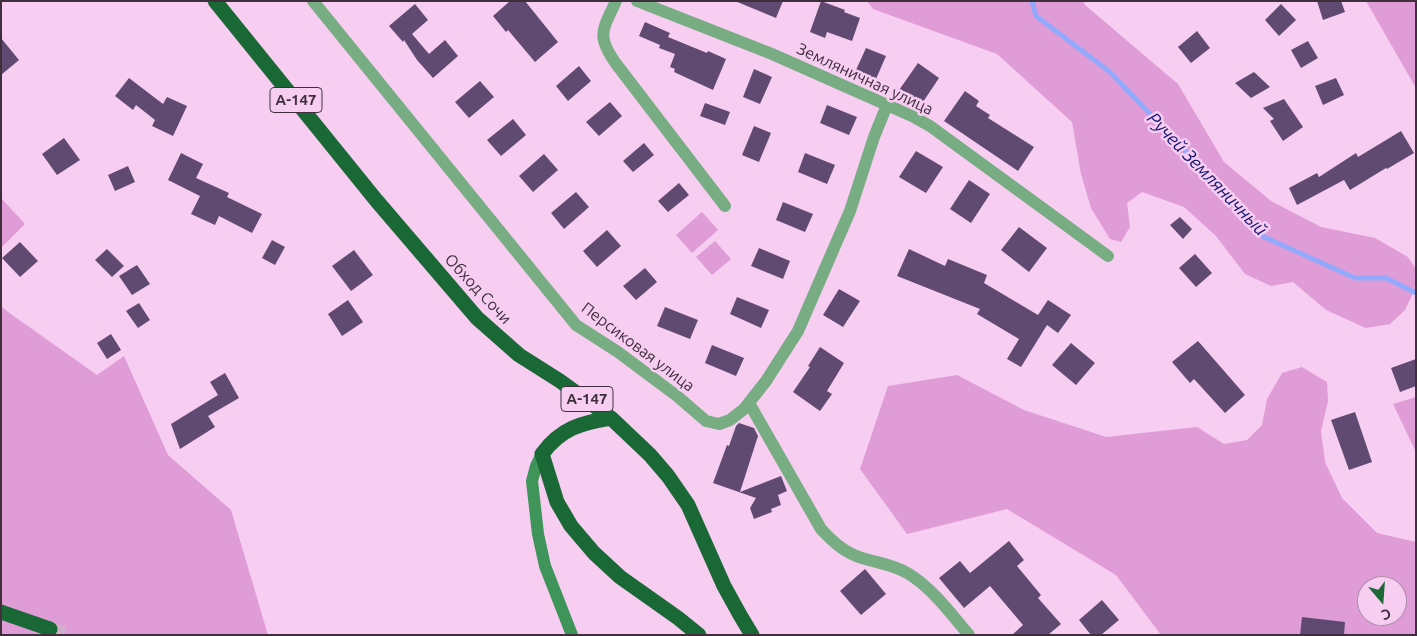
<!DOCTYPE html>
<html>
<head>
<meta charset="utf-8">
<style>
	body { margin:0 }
	#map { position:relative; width:1417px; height:636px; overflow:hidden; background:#f7cdf1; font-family:Ubuntu,sans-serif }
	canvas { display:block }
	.frame { position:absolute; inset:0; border:2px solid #3f2f3d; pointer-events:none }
	.north { position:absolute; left:1357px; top:576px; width:50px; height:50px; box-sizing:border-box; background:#f7cdf1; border:1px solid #ad8ea9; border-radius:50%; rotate:162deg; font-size:14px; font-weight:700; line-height:20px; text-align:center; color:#3f2f3d }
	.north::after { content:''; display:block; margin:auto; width:18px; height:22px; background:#1c6937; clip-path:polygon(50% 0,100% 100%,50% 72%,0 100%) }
</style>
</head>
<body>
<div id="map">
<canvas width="1417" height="636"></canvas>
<div class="frame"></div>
<div class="north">С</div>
</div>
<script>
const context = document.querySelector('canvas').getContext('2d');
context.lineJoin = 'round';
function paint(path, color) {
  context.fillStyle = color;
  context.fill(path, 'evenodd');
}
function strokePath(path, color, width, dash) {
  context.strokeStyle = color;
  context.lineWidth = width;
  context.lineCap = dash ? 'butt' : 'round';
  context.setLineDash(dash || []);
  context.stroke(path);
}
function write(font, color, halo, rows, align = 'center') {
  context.font = font + ' Ubuntu,sans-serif';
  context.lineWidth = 5;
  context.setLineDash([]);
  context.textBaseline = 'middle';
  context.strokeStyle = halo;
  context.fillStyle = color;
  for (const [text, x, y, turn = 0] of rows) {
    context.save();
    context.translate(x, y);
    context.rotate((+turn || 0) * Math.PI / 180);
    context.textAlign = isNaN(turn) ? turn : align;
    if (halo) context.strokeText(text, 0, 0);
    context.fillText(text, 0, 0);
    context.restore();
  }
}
const green = new Path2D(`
	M867 1H1083L1085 5 1178 84 1224 162 1271 201 1321 227 1375 238 1408 257 1416 269V287L1405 310 1390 324 1366 328 1326 310 1293 282 1271 286 1245 274 1216 236 1184 207 1142 192 1127 203 1130 227 1121 242 1110 239 1091 208 1081 174 1072 122 997 54 873 9Z
	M1366 1H1416V88Z
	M1 198 25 224 1 248Z
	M702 212 718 230 692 253 676 235Z
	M715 241 731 259 712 275 696 257Z
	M1 306 8 312 97 375 124 356 168 455 231 510 268 635H1Z
	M1302 367 1327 382 1328 401 1321 431 1325 462 1342 498 1377 533 1416 542V635H1161L1116 575 1007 509 907 534 860 469 888 386 957 375 1024 410 1106 437 1197 427 1224 444 1247 440 1262 425 1267 399 1282 373ZM1367 586H1397V616H1367Z
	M1416 397V452L1393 404Z`);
const stream = new Path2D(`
	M1032 1 1036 16 1110 72 1191 157 1260 235 1355 278H1386L1416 293`);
const building = new Path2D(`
	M510 1H525L558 42 535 62 508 30 506 32 493 16Z
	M735 1H783L776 18Z
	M821 1 845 10 844 12 860 18 852 41 827 32 825 38 810 32Z
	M1317 1H1341L1345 12 1323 20Z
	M415 4 428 20 412 34 429 54 445 40 458 56 433 78 417 60 404 40 403 42 389 26Z
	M1281 4 1296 20 1279 36 1265 20Z
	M645 22 670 33 668 37 707 53 708 51 726 59 713 90 674 72 675 69 670 67 675 54 659 48 660 45 639 36Z
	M1197 31 1210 48 1191 63 1178 47Z
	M1 38 19 60 1 75Z
	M1308 41 1318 58 1301 68 1291 50Z
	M866 48 886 56 876 79 873 78 872 82 858 76 860 72 856 70Z
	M918 63 939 78 919 108 897 93Z
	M579 66 591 81 568 101 556 86Z
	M754 69 772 77 760 104 743 97Z
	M1254 72 1270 87 1251 98 1235 83Z
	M129 78 163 104 167 97 187 106 173 136 152 126 155 120 136 105 133 110 115 96Z
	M1336 78 1344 95 1323 105 1315 86Z
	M480 81 494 97 469 118 455 102Z
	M965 91 979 101 976 106 990 115 988 118 1034 147 1018 171 944 121Z
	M1284 99 1303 127 1283 141 1270 121 1274 119 1263 108Z
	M610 102 622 116 599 136 586 122Z
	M705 103 730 112 725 125 700 116Z
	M827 105 857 117 849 135 820 123Z
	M513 119 526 135 501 156 487 140Z
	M754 126 771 133 759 162 742 155Z
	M1401 131 1414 153 1387 169 1386 168 1350 190 1344 180 1297 205 1289 188 1317 173 1319 177 1356 153 1358 157Z
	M64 138 80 160 57 175 42 154Z
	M644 143 654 155 633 172 623 161Z
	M916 151 943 167 926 193 899 177Z
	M181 153 203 164 196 178 229 193 227 197 262 214 252 233 219 216 215 225 191 214 200 196 168 180Z
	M805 153 835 165 827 184 798 172Z
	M544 154 558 170 533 192 519 176Z
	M128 166 135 182 115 191 108 175Z
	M969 180 990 194 971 223 950 209Z
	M679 183 689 195 668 212 658 201Z
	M576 192 589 207 564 229 551 213Z
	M783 202 813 214 805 232 776 220Z
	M1180 217 1192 229 1183 239 1170 225Z
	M1019 227 1047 248 1029 272 1001 250Z
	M607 230 621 246 597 267 583 251Z
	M272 240 285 247 275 265 262 258Z
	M20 242 38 261 20 277 2 258Z
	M759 248 790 261 783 279 751 266Z
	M107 249 124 266 112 277 95 260Z
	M909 249 945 266 948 259 987 275 984 283 1038 315 1048 300 1071 315 1058 333 1047 325 1021 367 1007 359 1019 339 977 314 980 309 897 276Z
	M354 250 373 275 351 291 332 266Z
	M1195 254 1212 273 1196 287 1179 268Z
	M137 265 150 284 132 295 119 276Z
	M645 268 657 282 636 300 623 286Z
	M839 289 860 301 843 327 823 315Z
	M737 297 769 310 761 328 730 314Z
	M348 300 363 322 342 336 328 314Z
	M139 303 150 320 138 328 126 311Z
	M665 307 698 320 690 339 657 326Z
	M111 334 121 350 107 359 97 343Z
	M1198 341 1245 395 1225 413 1194 379 1190 383 1172 362Z
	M1071 343 1095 363 1076 385 1052 365Z
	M712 345 744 358 736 376 705 363Z
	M820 347 844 363 827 391 832 394 820 411 793 392 810 367 808 366Z
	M1416 359V386L1400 392 1391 368Z
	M225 373 239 398 208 416 215 427 180 449 171 424 218 395 210 382Z
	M1355 412 1372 462 1349 470 1331 420Z
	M739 423 754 428 758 436 740 492 781 476 787 491 778 495 781 505 771 509 772 512 754 519 750 508 756 498 713 483 727 445 729 446 736 426Z
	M1009 541 1024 560 1017 566 1041 595 1038 598 1061 624 1048 635H1012L1023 625 990 586 964 608 939 578 960 561 970 573Z
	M865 569 886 594 861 615 840 591Z
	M1102 600 1119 620 1101 635H1091L1079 620Z
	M1302 617 1345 622 1344 635H1300Z`);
const highwayTunnel = new Path2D(`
	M50 629 67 635`);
const street = new Path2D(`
	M313 1 576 325 618 352 677 396 706 421 719 424 730 420 744 409 766 381 798 331 850 211 874 137 887 105
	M616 1C602 31 596 36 617 65L725 206
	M637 1 772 54 912 116 930 126 1108 256
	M749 403 821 529C833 542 845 553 862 558 878 563 895 565 909 574 933 589 951 614 969 635`);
const secondary = new Path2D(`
	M542 454 536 466 532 481 538 534 545 566 572 635`);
const highway = new Path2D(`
	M215 1 376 200 477 318 519 355 560 381 611 418 650 455 668 476 688 505 724 586 740 615 752 635
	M611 418C581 423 561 428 542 454L557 502 571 526 594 553 620 577 678 618 699 635
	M1 612 50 629`);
const shields = [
	[296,100,52],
	[587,399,52]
];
const shieldNames = [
	["А-147",296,100],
	["А-147",587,399]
];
const streetNames = [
	["Земляничная улица",865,79,25],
	["Обход Сочи",478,289,47],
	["Персиковая улица",638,347,37]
];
const waterNames = [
	["Ручей Земляничный",1207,174,46]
];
paint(green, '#df9cd7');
strokePath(stream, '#93aafc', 5);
paint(building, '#614a71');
strokePath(highwayTunnel, '#d2adcd', 15, [15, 8]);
strokePath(street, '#78ad84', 12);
strokePath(secondary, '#3e9459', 12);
strokePath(highway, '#1b6837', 15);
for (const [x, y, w] of shields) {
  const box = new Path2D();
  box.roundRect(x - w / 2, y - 12.5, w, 25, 4);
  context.fillStyle = '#f7cdf1';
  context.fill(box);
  strokePath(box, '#3f2f3d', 1);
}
write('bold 15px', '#3f2f3d', null, shieldNames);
write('16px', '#3f2f3d', '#f7cdf1', streetNames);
write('italic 18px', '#151672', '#f7cdf1', waterNames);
</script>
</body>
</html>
